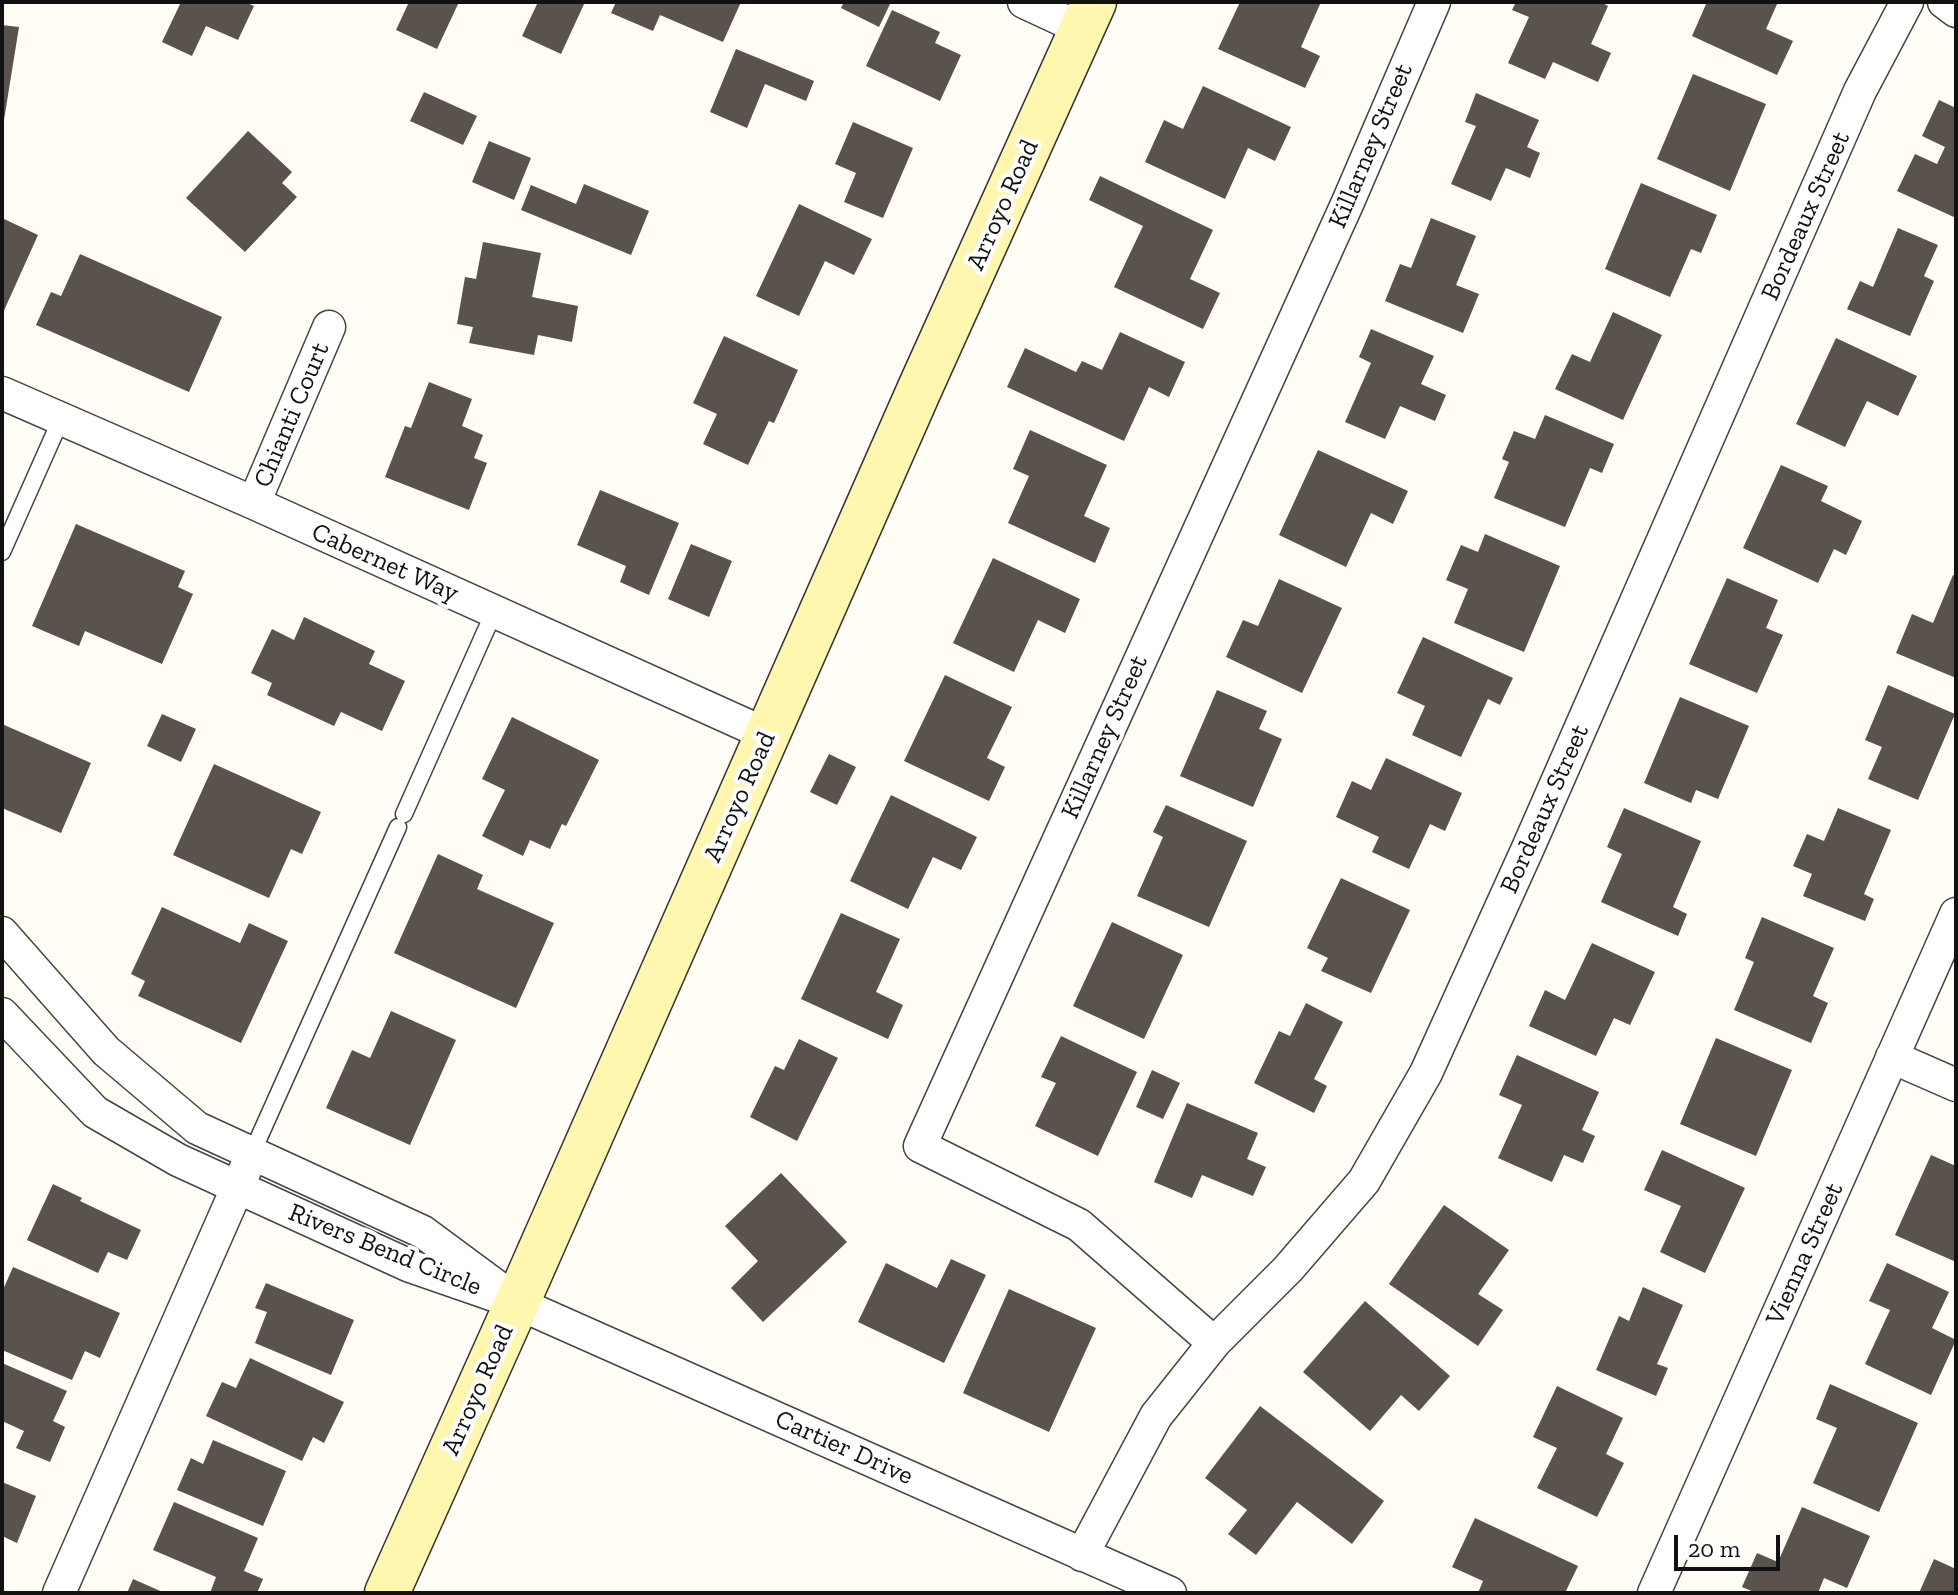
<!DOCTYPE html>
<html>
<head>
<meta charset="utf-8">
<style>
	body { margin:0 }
	#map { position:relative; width:1958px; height:1595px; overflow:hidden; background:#fffdf5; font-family:"Zilla Slab",serif }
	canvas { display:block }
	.frame { position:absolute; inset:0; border:4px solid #111; pointer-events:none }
	.scale { position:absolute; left:1674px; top:1535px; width:106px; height:36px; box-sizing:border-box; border:4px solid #111; border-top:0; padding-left:10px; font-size:24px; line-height:28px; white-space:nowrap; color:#111; -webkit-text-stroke:6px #fff; paint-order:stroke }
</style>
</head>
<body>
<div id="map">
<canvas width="1958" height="1595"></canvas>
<div class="frame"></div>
<div class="scale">20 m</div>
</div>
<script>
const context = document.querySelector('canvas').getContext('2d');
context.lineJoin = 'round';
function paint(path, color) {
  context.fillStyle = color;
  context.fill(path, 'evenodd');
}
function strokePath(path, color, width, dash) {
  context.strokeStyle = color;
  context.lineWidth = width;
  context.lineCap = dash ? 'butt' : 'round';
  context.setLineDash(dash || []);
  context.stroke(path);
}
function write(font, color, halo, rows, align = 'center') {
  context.font = font + ' "Zilla Slab",serif';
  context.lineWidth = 8;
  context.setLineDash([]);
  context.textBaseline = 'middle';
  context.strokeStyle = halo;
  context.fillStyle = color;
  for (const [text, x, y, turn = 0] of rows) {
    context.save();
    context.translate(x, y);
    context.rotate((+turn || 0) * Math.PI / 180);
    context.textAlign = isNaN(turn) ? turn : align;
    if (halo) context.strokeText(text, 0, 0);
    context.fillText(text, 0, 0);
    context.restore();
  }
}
const building = new Path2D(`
	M181 2H245L254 6 238 40 206 26 192 56 162 42Z
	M409 2H459L437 49 396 30Z
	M538 2H585L561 54 522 36Z
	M616 2H741L723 42 660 15 653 31 611 13Z
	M844 2H891L879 27 841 8Z
	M1240 2H1321L1301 47 1320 56 1305 88 1218 49Z
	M1516 2H1601L1608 6 1591 44 1611 53 1598 82 1553 62 1545 79 1508 63 1529 17 1512 10Z
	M1707 2H1778L1766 29 1793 41 1777 75 1692 36Z
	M892 10 940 32 935 43 961 55 940 101 866 66Z
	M2 25 19 27 4 120H2Z
	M736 49 814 81 806 101 765 84 747 128 710 112Z
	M1693 74 1766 104 1730 191 1657 159Z
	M1203 86 1291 127 1275 161 1248 148 1225 199 1145 162 1164 120 1183 129Z
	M424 92 477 116 463 145 410 121Z
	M1476 93 1539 120 1527 147 1540 153 1530 178 1506 168 1491 201 1451 184 1476 126 1465 122Z
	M1939 100 1956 108V218L1897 191 1915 154 1937 164 1945 147 1922 136Z
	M853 122 913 148 883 218 844 202 856 173 835 164Z
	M248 131 292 172 282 183 297 197 245 252 186 198Z
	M489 141 531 158 514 200 472 182Z
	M1100 176 1213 230 1190 279 1220 293 1203 329 1114 287 1143 226 1089 200Z
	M1641 183 1717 215 1701 253 1691 249 1670 297 1605 269Z
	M584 184 649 211 631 255 521 210 531 185 576 204Z
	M799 204 872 239 854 275 825 261 799 316 756 296Z
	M2 218 38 235 2 315Z
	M1431 218 1476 236 1456 285 1479 294 1463 333 1385 301 1400 264 1411 268Z
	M1898 228 1938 245 1924 276 1934 281 1910 336 1847 309 1860 281 1873 287Z
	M483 242 541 253 532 297 578 306 572 342 538 335 534 355 469 343 473 327 457 324 465 277 476 279Z
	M80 254 222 317 189 392 36 325 51 292 61 296Z
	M1613 312 1662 335 1623 420 1555 389 1572 354 1590 362Z
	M1371 329 1434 356 1421 384 1446 395 1435 421 1400 406 1385 439 1345 422 1371 363 1359 357Z
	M1120 332 1185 362 1169 397 1149 387 1124 441 1007 387 1025 348 1076 372 1082 361 1102 370Z
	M724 336 798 370 774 423 769 421 748 465 703 444 717 414 693 403Z
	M1836 338 1917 376 1898 416 1867 401 1845 447 1796 424Z
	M429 382 472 399 462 426 483 435 474 458 487 463 469 510 385 477 405 426 411 428Z
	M1545 415 1614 444 1602 473 1590 468 1565 527 1494 498 1509 462 1502 459 1514 431 1535 439Z
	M1030 430 1107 465 1084 516 1110 528 1095 563 1008 523 1029 476 1013 469Z
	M1318 450 1408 491 1393 524 1371 513 1346 567 1279 535Z
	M1781 465 1828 486 1821 501 1862 521 1846 555 1834 549 1818 583 1743 548Z
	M600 490 679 523 649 595 620 582 626 566 577 545Z
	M76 524 185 571 178 587 193 594 162 664 85 631 79 646 32 626Z
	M1485 534 1560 566 1524 652 1454 623 1468 589 1446 580 1461 545 1478 552Z
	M691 544 732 561 709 617 668 599Z
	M993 558 1080 599 1065 633 1038 620 1014 672 953 643Z
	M1953 575 1956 576V678L1896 653 1912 614 1933 623Z
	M1727 578 1778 600 1766 628 1783 635 1757 693 1689 664Z
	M1279 579 1342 608 1302 693 1226 657 1243 620 1258 626Z
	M304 617 375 651 369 664 405 681 382 731 341 712 334 726 267 695 272 683 251 673 272 629 294 640Z
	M1423 637 1513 678 1500 705 1488 699 1461 757 1412 735 1425 706 1397 693Z
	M945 675 1012 707 987 758 1005 767 989 801 904 761Z
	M1888 685 1955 714 1918 800 1868 779 1882 747 1865 740Z
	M1217 690 1267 711 1259 729 1282 739 1253 807 1180 776Z
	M1680 697 1749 726 1718 799 1696 790 1691 803 1644 783Z
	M162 714 196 729 181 762 147 746Z
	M512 717 599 760 566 826 562 824 550 849 530 840 523 856 482 836 505 790 482 779Z
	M2 724 91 763 61 833 2 808Z
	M829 754 856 767 837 805 810 792Z
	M1386 758 1462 793 1445 831 1430 824 1409 869 1372 852 1379 837 1336 817 1352 781 1371 790Z
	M214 764 321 812 302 854 291 849 269 898 173 855Z
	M891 795 977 837 961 870 933 857 908 909 850 881Z
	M1166 805 1247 841 1209 927 1137 896 1163 837 1153 832Z
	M1624 808 1701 841 1673 907 1687 914 1678 936 1601 902 1622 854 1607 847Z
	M1838 808 1891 830 1864 894 1874 899 1865 921 1803 896 1812 874 1793 866 1807 834 1824 841Z
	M438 854 483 875 477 889 554 923 516 1008 394 953Z
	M1341 878 1410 910 1371 993 1321 971 1328 958 1307 948Z
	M162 907 240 943 249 923 288 941 241 1043 138 996 145 981 131 974Z
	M841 913 900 939 876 992 903 1005 888 1039 801 999Z
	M1762 917 1834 948 1813 996 1828 1003 1811 1043 1734 1010 1754 962 1745 958Z
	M1112 922 1183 955 1144 1039 1073 1006Z
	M1592 943 1655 972 1630 1025 1614 1018 1596 1056 1529 1026 1545 990 1565 1000Z
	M1306 1003 1343 1022 1314 1079 1327 1086 1314 1113 1254 1083 1279 1031 1290 1036Z
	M391 1011 456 1040 410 1145 326 1108 352 1050 370 1058Z
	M1061 1036 1137 1072 1098 1156 1035 1126 1056 1083 1041 1077Z
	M1716 1038 1792 1070 1756 1156 1680 1124Z
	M799 1039 838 1058 797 1141 750 1117 775 1066 784 1070Z
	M1517 1055 1599 1092 1582 1130 1595 1136 1583 1163 1564 1155 1552 1182 1498 1158 1522 1105 1499 1095Z
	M1152 1070 1180 1083 1163 1119 1136 1107Z
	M1187 1103 1258 1133 1247 1159 1266 1167 1253 1196 1202 1175 1192 1198 1154 1182Z
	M1662 1150 1745 1188 1705 1273 1660 1252 1681 1206 1644 1190Z
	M1931 1155 1956 1166V1262L1895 1235Z
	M781 1173 847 1242 763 1322 731 1288 758 1261 725 1226Z
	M53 1184 82 1198 80 1201 141 1230 127 1260 108 1252 98 1273 27 1240Z
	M1444 1205 1509 1250 1478 1294 1503 1310 1478 1346 1389 1284Z
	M951 1259 986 1275 944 1363 858 1322 886 1263 937 1288Z
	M1887 1263 1949 1292 1932 1328 1956 1340 1931 1395 1865 1364 1890 1310 1869 1301Z
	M13 1267 120 1313 100 1358 85 1351 72 1380 2 1350V1292Z
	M266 1283 354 1320 331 1375 255 1343 267 1312 255 1308Z
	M1643 1287 1683 1305 1657 1364 1668 1368 1656 1396 1596 1370 1619 1316 1629 1321Z
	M1009 1289 1096 1328 1049 1432 963 1393Z
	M1365 1301 1450 1376 1419 1411 1401 1395 1370 1431 1303 1372Z
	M250 1358 344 1402 324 1443 313 1437 302 1461 206 1416 222 1382 236 1388Z
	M2 1363 67 1391 53 1421 65 1427 50 1462 16 1448 24 1431 2 1421Z
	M1830 1384 1918 1423 1879 1512 1813 1483 1837 1428 1816 1419Z
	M1557 1386 1623 1418 1606 1454 1624 1463 1597 1517 1537 1488 1557 1448 1533 1437Z
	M1260 1406 1384 1501 1352 1544 1297 1502 1256 1555 1228 1534 1247 1510 1205 1478Z
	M213 1440 286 1471 263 1526 177 1490 191 1458 203 1464Z
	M2 1482 36 1496 17 1543 2 1536Z
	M174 1502 258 1538 244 1571 263 1579 257 1593H210L216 1577 153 1550Z
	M1802 1507 1870 1536 1847 1588 1824 1578 1818 1593H1756L1742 1587 1757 1553 1778 1562Z
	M1475 1518 1578 1566 1565 1593H1478L1483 1581 1452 1567Z
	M1934 1559 1956 1569V1593H1919Z
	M133 1579 165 1593H127Z`);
const lane = new Path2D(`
	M2 552 61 419
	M404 814 494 612
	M252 1153 398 827`);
const street = new Path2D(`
	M1024 2 1082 29
	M1944 2 1956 11
	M2 393 254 503 768 735
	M254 503 329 327
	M2 933 106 1051 197 1128 423 1232 496 1286
	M2 1014 95 1112 178 1160 410 1266 517 1303 1170 1593
	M1892 1057 1956 1085
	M1214 1343 1079 1225 920 1146 1348 202 1434 2
	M1082 1555 1156 1416 1214 1343 1288 1269 1364 1181 1426 1073 1528 848 1860 91 1907 2
	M59 1593 246 1168
	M1654 1593 1956 914`);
const secondary = new Path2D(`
	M387 1593 517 1303 920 388 1094 2`);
const streetNames = [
	["Killarney Street",1371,146,-67],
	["Arroyo Road",1003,205,-66],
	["Bordeaux Street",1806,216,-66],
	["Chianti Court",292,415,-67],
	["Cabernet Way",385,563,24],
	["Killarney Street",1105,737,-66],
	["Arroyo Road",740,797,-66],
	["Bordeaux Street",1545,809,-66],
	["Rivers Bend Circle",385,1250,22],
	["Vienna Street",1805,1254,-66],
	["Arroyo Road",478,1390,-66],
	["Cartier Drive",844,1448,24]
];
paint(building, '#5a524d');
strokePath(lane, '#444', 19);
strokePath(street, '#444', 35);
strokePath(secondary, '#333', 47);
strokePath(lane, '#fff', 16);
strokePath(street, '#fff', 32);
strokePath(secondary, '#fff6b0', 44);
write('26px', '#111', '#fff', streetNames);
</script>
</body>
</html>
